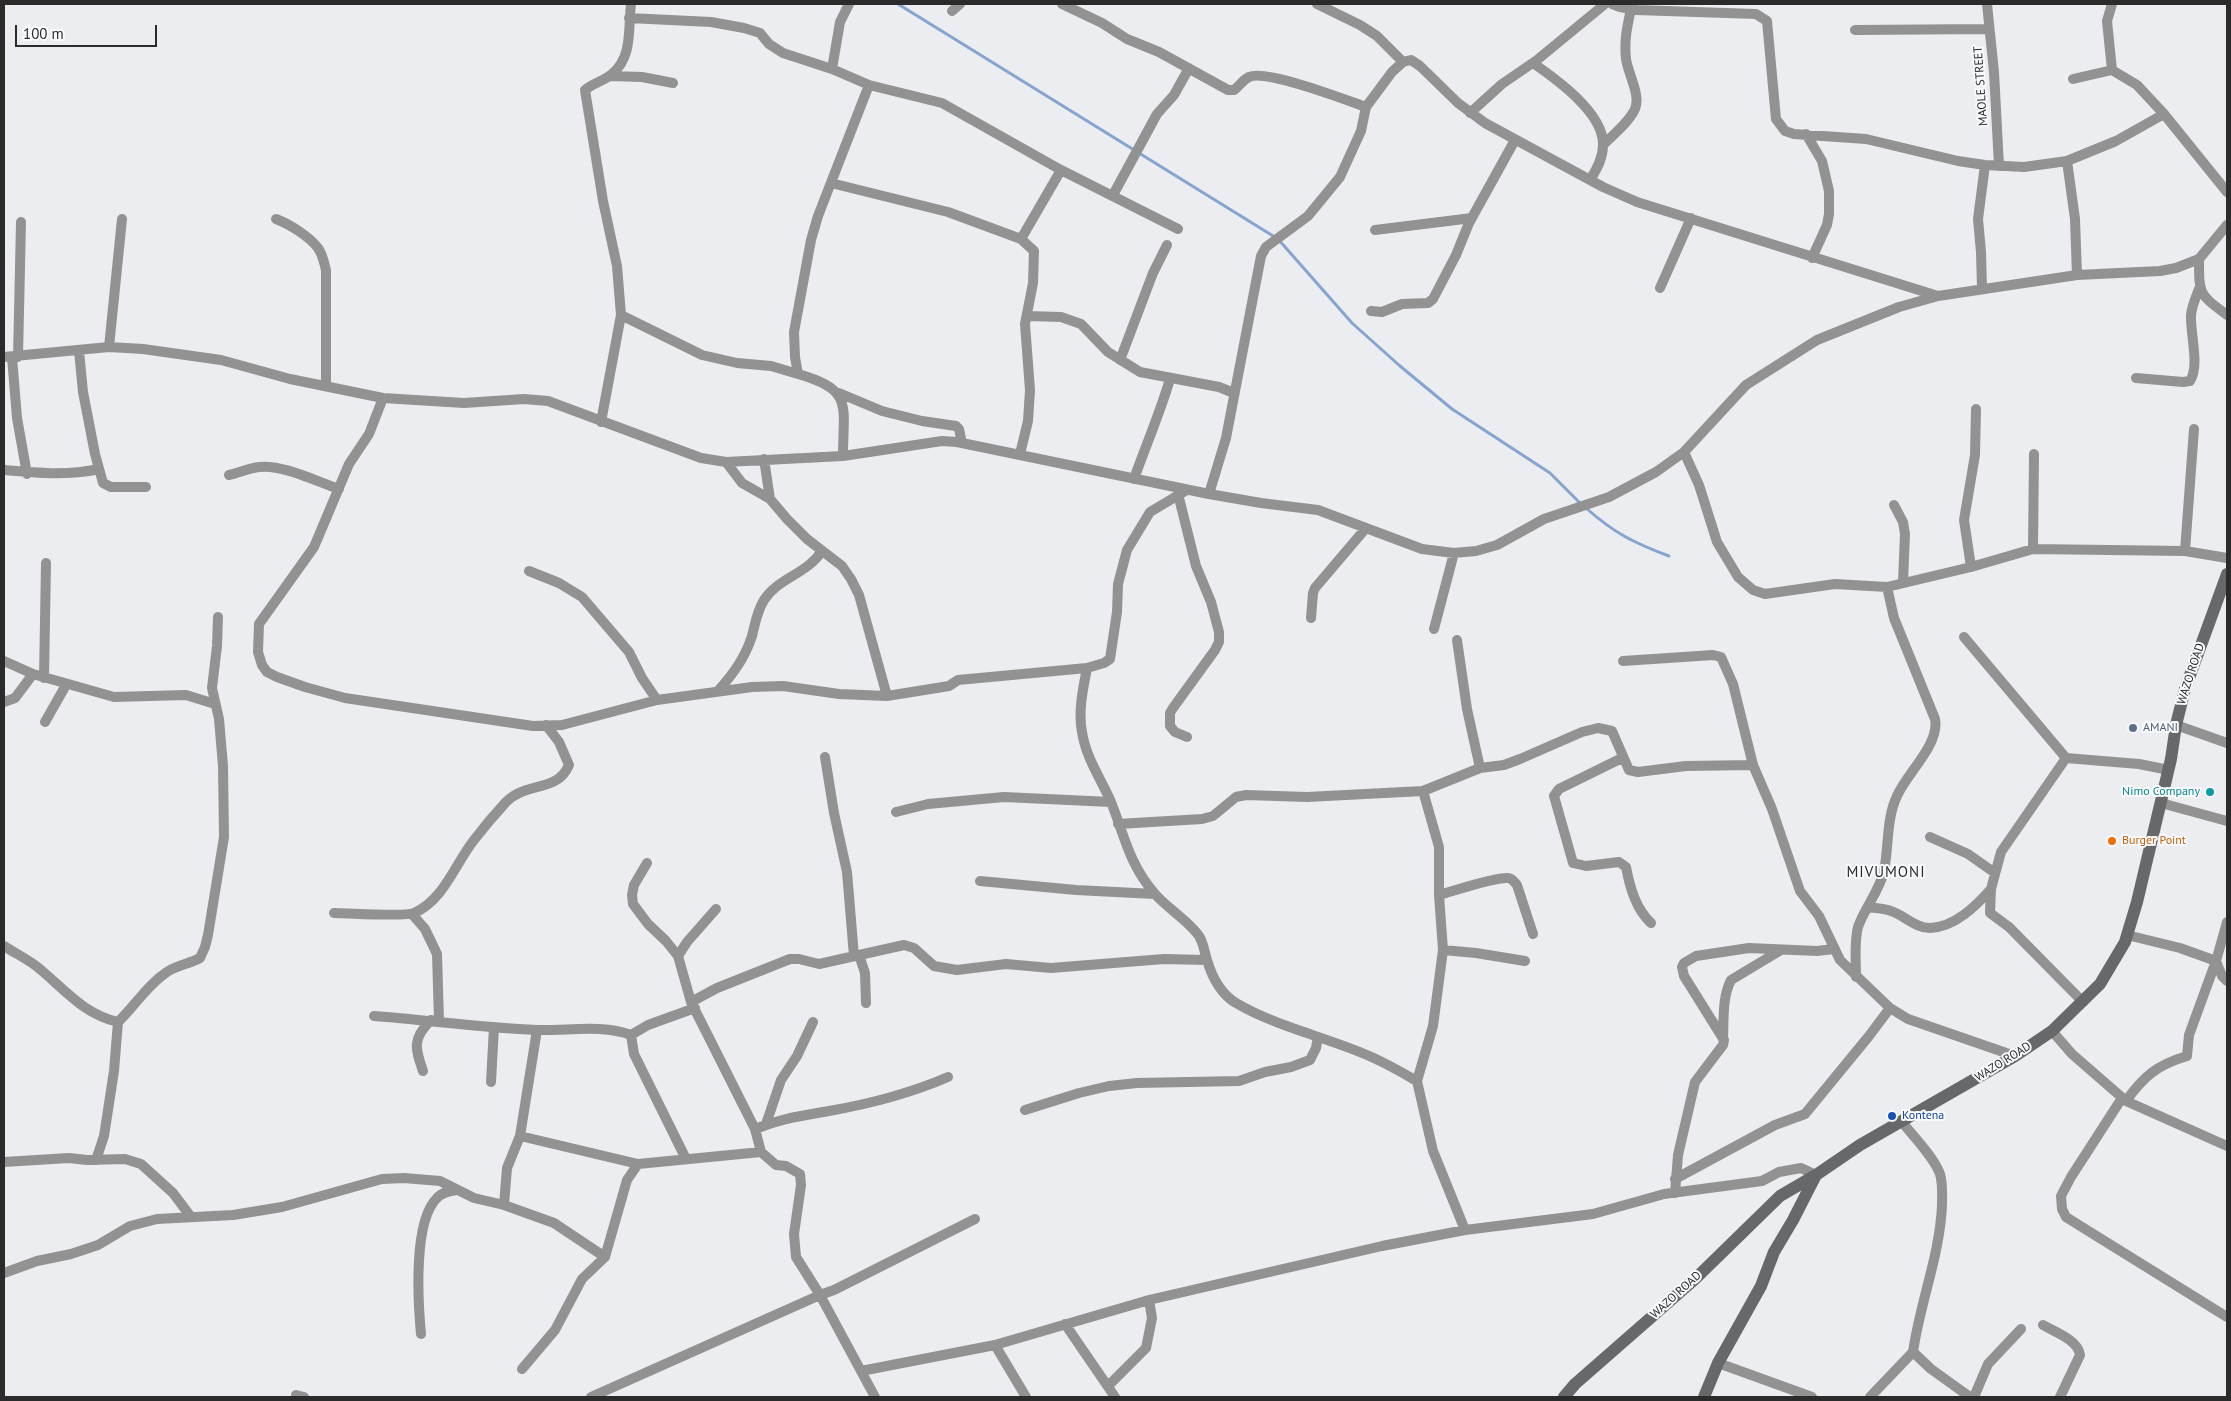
<!DOCTYPE html>
<html>
<head>
<meta charset="utf-8">
<style>
	body { margin:0 }
	#map { position:relative; width:2231px; height:1401px; overflow:hidden; background:#ebedf0; font-family:"PT Sans",sans-serif }
	canvas { display:block }
	.frame { position:absolute; inset:0; border:5px solid #2b2b2c; pointer-events:none }
	.scale { position:absolute; left:15px; top:25px; width:142px; height:22px; box-sizing:border-box; border:2px solid #2b2b2c; border-top:0; padding-left:6px; font-size:15px; line-height:18px; white-space:nowrap; color:#2b2b2c; -webkit-text-stroke:4px #f8fafd; paint-order:stroke }
</style>
</head>
<body>
<div id="map">
<canvas width="2231" height="1401"></canvas>
<div class="frame"></div>
<div class="scale">100 m</div>
</div>
<script>
const context = document.querySelector('canvas').getContext('2d');
context.lineJoin = 'round';
function strokePath(path, color, width, dash) {
  context.strokeStyle = color;
  context.lineWidth = width;
  context.lineCap = dash ? 'butt' : 'round';
  context.setLineDash(dash || []);
  context.stroke(path);
}
function write(font, color, halo, rows, align = 'center') {
  context.font = font + ' "PT Sans",sans-serif';
  context.lineWidth = 4;
  context.setLineDash([]);
  context.textBaseline = 'middle';
  context.strokeStyle = halo;
  context.fillStyle = color;
  for (const [text, x, y, turn = 0] of rows) {
    context.save();
    context.translate(x, y);
    context.rotate((+turn || 0) * Math.PI / 180);
    context.textAlign = isNaN(turn) ? turn : align;
    if (halo) context.strokeText(text, 0, 0);
    context.fillText(text, 0, 0);
    context.restore();
  }
}
const stream = new Path2D(`
	M898 4 1278 239 1352 323 1400 366 1452 409 1550 473 1581 504
	M1586 508C1614 533 1634 543 1669 556`);
const street = new Path2D(`
	M1062 4 1102 23 1127 39 1159 52 1228 90H1234C1239 86 1244 79 1249 77 1266 69 1346 100 1366 107
	M1317 4 1360 25 1377 36 1403 62
	M1612 4 1620 7 1636 10 1756 14 1767 21 1776 119 1785 131 1794 134 1866 139 1958 161 1985 165 2024 167 2067 161 2116 141 2164 114
	M1987 4 1994 72 1999 166
	M952 11 960 4
	M629 18 711 22 744 28 760 33 769 44 783 53 832 69
	M1855 30 1989 29
	M1533 63C1556 79 1604 113 1603 145 1603 158 1597 169 1590 180
	M2112 70 2107 21 2112 4
	M610 76 642 77 673 83
	M2073 79 2112 70 2137 85 2164 114 2227 192
	M869 85 942 103 1061 170 1178 229
	M1470 113 1502 84 1537 60 1605 4
	M1806 134 1822 161 1829 191V214L1827 225 1812 258
	M1604 144C1614 134 1629 122 1635 109 1641 95 1628 74 1626 59 1624 41 1627 27 1631 9
	M2067 161 2075 219 2077 275
	M831 183 948 212 1021 239 1034 251 1033 283 1025 324 1030 390 1028 421 1020 454
	M1113 195 1157 114 1174 95 1189 68
	M276 219C289 224 309 236 318 248 323 255 324 263 326 270V386
	M1375 230 1472 218
	M1021 239 1061 170
	M2199 259C2199 295 2199 294 2227 315
	M1660 288 1691 218
	M1982 289 1981 252 1978 219 1985 165
	M1371 311 1382 312 1402 304 1428 303 1433 299 1456 255 1469 223 1515 140
	M621 315 702 355 737 363 771 366 798 374
	M1028 316 1061 317 1081 324 1108 352 1140 372 1219 387 1234 393
	M109 347 122 219
	M79 351 83 392 95 454 103 483 111 487H146
	M4 357 109 347 143 349 221 360 290 379 383 398 464 403 524 399 548 401 701 458 726 462 843 456 942 441 957 442 1209 494 1261 503 1318 510 1422 549 1454 553 1476 551 1497 545 1544 519 1609 497 1656 472 1684 452 1746 385 1817 340 1899 307 1938 296 2077 275 2160 271 2176 268 2199 259 2227 225
	M12 357 17 418 27 474
	M18 357 21 222
	M1120 360 1153 273 1167 245
	M2136 378 2183 382 2190 381C2200 366 2190 333 2191 315 2192 305 2196 297 2199 289
	M839 393 882 411 922 421 956 426 959 429 962 443
	M383 398 369 434 349 464 314 547 259 624 258 652 262 665 267 672 277 677 305 687 345 698 533 726 562 725 657 700 752 687 783 686 839 694 887 696 949 686 958 680 1087 668
	M601 422 621 315 617 266 603 201 585 90C593 83 604 81 612 74 633 57 628 28 631 4
	M1684 452 1699 485 1717 542 1738 577 1753 590 1765 594 1835 584 1887 587 1971 567 2033 549 2185 551 2227 558
	M843 456C843 405 854 390 798 374L795 357 794 332 811 240 818 216 869 85 832 69 840 22 849 4
	M764 459 770 499
	M726 462 742 483 770 499 787 519 807 539 842 566 851 579 859 595 887 696
	M4 470C36 473 67 476 99 469
	M229 475C239 473 249 468 259 467 282 464 318 482 339 489
	M1134 479C1146 445 1160 413 1170 379
	M1187 490 1150 512 1127 550 1118 584 1117 612 1110 659 1104 663 1087 668C1083 689 1078 711 1082 732 1086 758 1101 779 1111 802 1125 837 1129 864 1155 894 1167 908 1189 921 1199 936 1204 944 1204 951 1207 960 1212 977 1221 994 1236 1003 1275 1026 1325 1037 1367 1055 1384 1062 1401 1072 1417 1081
	M1178 494 1196 566 1211 602 1219 632V642L1215 650 1173 708 1170 713V726L1175 732 1187 737
	M1209 494 1226 438 1261 256 1266 247 1308 216 1340 177 1361 131 1366 107 1392 72 1403 62 1411 60 1420 66 1458 103 1485 123 1603 187 1637 202 1938 296
	M1894 505 1903 522 1905 534 1903 582
	M2033 549 2034 454
	M2185 551 2194 429
	M1971 567 1964 520 1975 455 1976 409
	M529 571 559 583 582 597 629 652 642 678 657 700
	M1311 618 1313 593 1315 588 1366 528
	M1434 629 1454 553
	M1964 637 2066 758 2139 764 2169 770
	M1457 640 1467 709 1480 768
	M4 661 33 674 114 697 186 695 215 704
	M1623 661 1713 655 1721 657 1733 684 1753 765 1772 809 1800 891 1819 916 1840 960 1890 1008 1908 1019 2015 1056
	M44 678 46 563
	M718 691C733 674 745 658 752 636 755 624 757 611 764 600 778 578 807 574 822 551
	M4 702 15 698 33 674
	M45 722 66 685
	M2176 725 2227 743
	M825 757 834 813 847 872 854 956
	M1622 758 1559 789 1554 796 1573 863 1586 866 1619 862 1626 867C1630 888 1636 909 1651 923
	M2066 758 2001 852 1991 889 1990 913 2009 927 2083 1002
	M1423 791 1439 847V895L1443 950 1433 1026 1417 1081 1433 1151 1465 1230
	M2161 803 2227 821
	M896 812 928 804 1004 797 1111 802
	M1118 824 1202 819 1213 816 1236 797 1246 795 1307 797 1423 791 1480 768 1504 765 1520 759 1582 732 1598 728 1612 731 1629 770 1638 772 1686 766 1753 765
	M1930 837 1968 854 1995 873
	M647 863 634 885 632 895 633 904 648 924 666 941 678 956 691 1002 755 1129 761 1152 776 1165 786 1166 800 1174 801 1185 794 1234 796 1257 820 1295 875 1397
	M980 881 1076 890 1155 894
	M1439 895C1454 891 1494 877 1508 878 1512 878 1514 882 1517 885L1533 934
	M1868 907C1875 908 1883 908 1891 911 1904 915 1915 928 1930 928 1955 927 1976 906 1991 889
	M334 913C349 913 405 917 414 913 444 900 455 864 474 840 484 827 495 814 506 802 527 781 557 793 569 765L559 742 546 725
	M412 914 425 929 437 954 439 1021
	M2127 935 2180 948 2216 961 2222 976 2227 981
	M4 946C16 954 30 960 41 970 66 991 84 1014 118 1022
	M1443 950 1476 953 1525 961
	M859 955 865 973 866 1003
	M678 956 687 942 716 909
	M1856 977C1856 961 1854 942 1858 927 1865 907 1879 892 1884 871 1889 847 1886 819 1897 796 1907 773 1940 744 1935 719L1894 618 1887 587
	M691 1002 717 988 790 959H799L819 964 904 945 914 948 934 966 957 970 1006 964 1051 968 1164 959 1207 960
	M374 1016C428 1020 482 1028 537 1030 568 1031 602 1024 631 1035L648 1025 695 1008
	M2052 1031 2072 1054 2126 1101 2227 1146
	M631 1035 634 1054 686 1159
	M1723 1038C1724 1018 1722 998 1731 980L1781 950
	M423 1071C415 1048 412 1039 431 1020
	M491 1082 494 1027
	M2122 1098 2071 1177 2061 1196 2062 1209 2066 1217 2090 1232 2227 1317
	M2126 1101C2144 1076 2157 1065 2187 1056L2189 1035 2216 961 2227 922
	M1025 1110 1079 1093 1109 1086 1137 1083 1239 1081 1265 1072 1291 1067 1310 1060 1316 1048 1318 1037
	M1902 1122C1913 1136 1934 1157 1940 1174 1943 1184 1942 1195 1942 1205 1940 1255 1920 1302 1913 1352L1931 1369 1970 1397
	M766 1124 781 1080 797 1056 813 1022
	M755 1129C782 1118 801 1116 829 1111 869 1104 911 1093 948 1077
	M520 1136 638 1164 761 1152
	M96 1160 104 1136 114 1071 118 1022C135 1006 147 985 167 972 177 965 189 964 200 958L205 947 208 935 224 837 223 766 219 719 212 688 217 646 218 617
	M4 1162 69 1158 87 1160 125 1159 141 1164 173 1193 191 1217
	M1675 1179 1775 1125 1805 1114 1869 1036 1890 1008
	M1675 1193 1678 1155 1695 1082 1723 1045 1724 1040 1684 976 1682 967 1684 963 1696 956 1749 948 1817 951 1834 949
	M504 1205 507 1168 520 1136 537 1030
	M4 1273 37 1261 71 1254 98 1245 130 1226 157 1219 233 1215 282 1207 382 1179 404 1178 440 1181 474 1198 504 1205 554 1223 605 1257
	M1065 1324 1115 1397
	M2043 1325C2055 1332 2078 1340 2080 1355L2060 1397
	M421 1334C418 1302 413 1221 437 1198 442 1192 451 1191 458 1190
	M995 1345 1026 1397
	M1718 1363 1812 1397
	M522 1369 555 1330 582 1279 605 1257 627 1180 638 1164
	M861 1371 995 1345 1149 1300 1382 1246 1465 1230 1593 1214 1664 1194 1762 1181 1779 1172 1801 1168 1816 1175
	M1108 1386 1146 1348 1152 1318 1149 1300
	M296 1395 304 1397
	M591 1397 820 1295 834 1290 975 1219
	M1870 1397 1913 1352
	M1974 1397 1988 1364 2021 1329`);
const secondary = new Path2D(`
	M1564 1397 1575 1384 1695 1279 1780 1196 1816 1175 1860 1145 2015 1056 2052 1031 2100 984 2125 942 2137 902 2171 759 2176 725 2185 689 2227 574
	M1704 1397 1718 1363 1761 1286 1774 1252 1793 1220 1816 1175`);
const markers = [
	[2133,728,5,"#5c6f8a"],
	[2210,792,5,"#0f9aa8"],
	[2112,841,5,"#e8710a"],
	[1892,1116,5,"#1a4fb4"]
];
const streetNames = [
	["MAOLE STREET",1981,86,-94],
	["WAZO ROAD",2191,674,-72],
	["WAZO ROAD",2003,1062,-32],
	["WAZO ROAD",1676,1295,-42]
];
const serviceNames = [
	["AMANI",2143,728]
];
const cultureNames = [
	["Nimo Company",2200,792]
];
const foodNames = [
	["Burger Point",2122,841]
];
const transitNames = [
	["Kontena",1902,1116]
];
const quarterNames = [
	["MIVUMONI",1886,873]
];
strokePath(stream, '#87a4d0', 3);
strokePath(street, '#929293', 10);
strokePath(secondary, '#666869', 12);
for (const [x, y, r, color] of markers) {
  const dot = new Path2D();
  dot.arc(x, y, r, 0, 2 * Math.PI);
  context.fillStyle = color;
  context.fill(dot);
  strokePath(dot, '#f8fafd', 2);
}
write('12px', '#2b2b2c', '#f8fafd', streetNames);
write('12px', '#4e5e75', '#f8fafd', serviceNames, 'left');
write('12px', '#0d838f', '#f8fafd', cultureNames, 'right');
write('12px', '#c56008', '#f8fafd', foodNames, 'left');
write('12px', '#164399', '#f8fafd', transitNames, 'left');
context.letterSpacing = '1px';
write('15px', '#2b2b2c', '#f8fafd', quarterNames);
context.letterSpacing = '0px';
</script>
</body>
</html>
